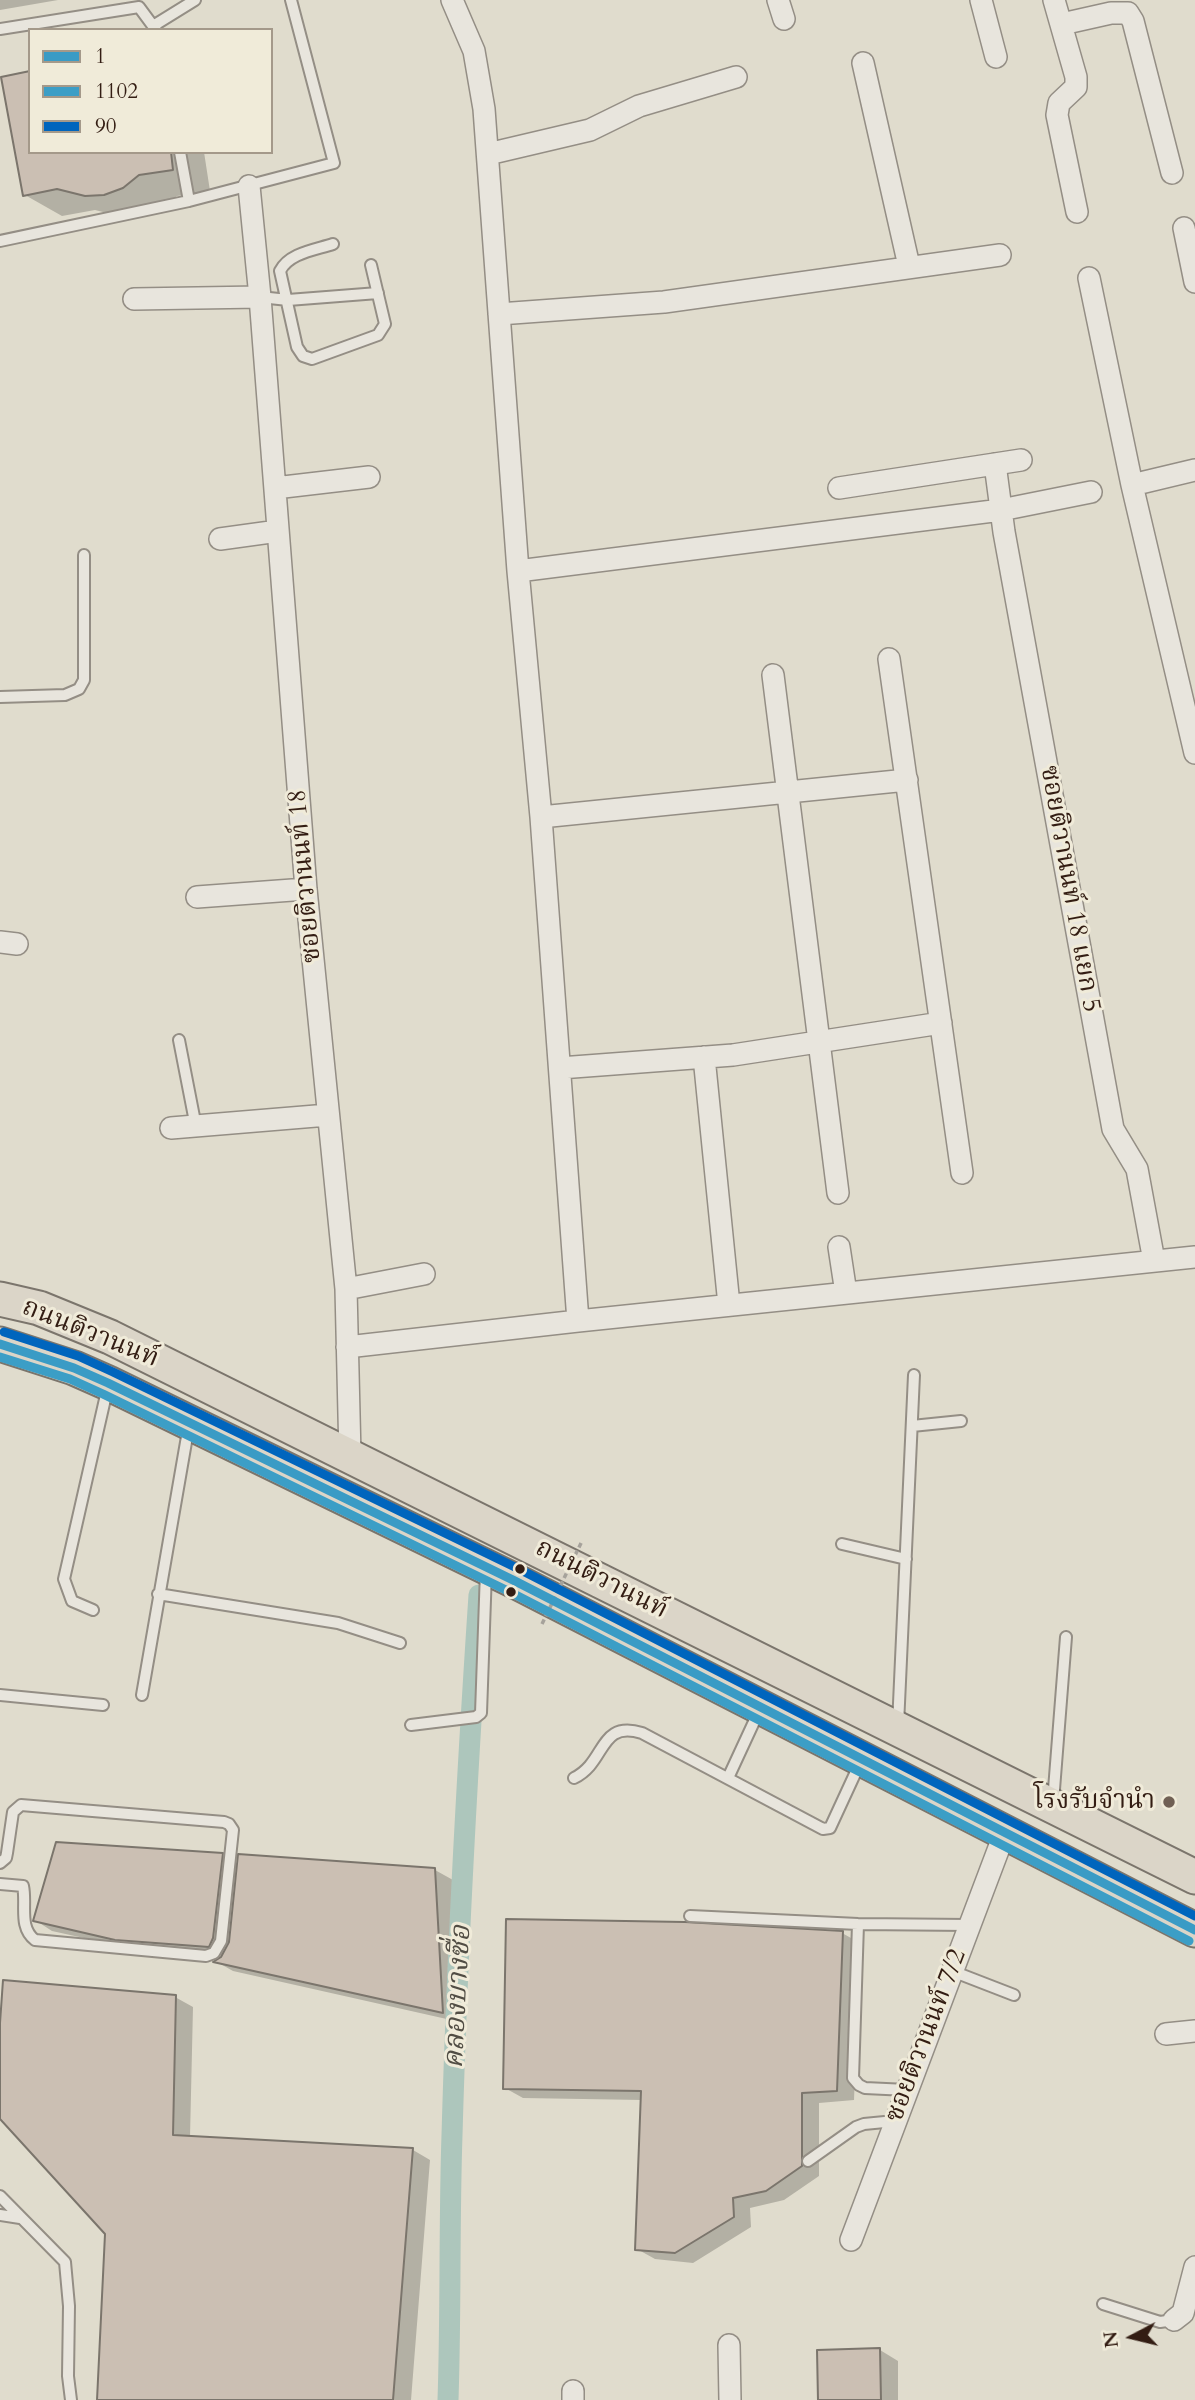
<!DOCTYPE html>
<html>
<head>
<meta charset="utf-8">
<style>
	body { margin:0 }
	#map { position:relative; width:1195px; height:2400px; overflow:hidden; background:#e0dccd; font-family:Cardo,serif }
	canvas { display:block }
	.legend { position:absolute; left:28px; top:28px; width:245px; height:126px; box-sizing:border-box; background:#f0ebd9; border:2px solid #a4998a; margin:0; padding:9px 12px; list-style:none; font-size:21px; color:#331d13 }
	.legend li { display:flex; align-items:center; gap:14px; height:35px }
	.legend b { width:35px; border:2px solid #a4998a }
	.north { position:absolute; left:1097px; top:2302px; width:70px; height:70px; -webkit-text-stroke:5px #f0ebd9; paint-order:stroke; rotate:263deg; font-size:19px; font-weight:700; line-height:28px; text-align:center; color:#331d13 }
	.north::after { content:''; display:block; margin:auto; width:24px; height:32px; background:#331d13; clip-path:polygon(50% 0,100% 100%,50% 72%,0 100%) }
</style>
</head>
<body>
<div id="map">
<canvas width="1195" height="2400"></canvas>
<ul class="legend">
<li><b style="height:9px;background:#3a9bc5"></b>1</li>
<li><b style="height:9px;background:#3c9ec6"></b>1102</li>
<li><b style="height:9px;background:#0065bd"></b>90</li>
</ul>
<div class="north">N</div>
</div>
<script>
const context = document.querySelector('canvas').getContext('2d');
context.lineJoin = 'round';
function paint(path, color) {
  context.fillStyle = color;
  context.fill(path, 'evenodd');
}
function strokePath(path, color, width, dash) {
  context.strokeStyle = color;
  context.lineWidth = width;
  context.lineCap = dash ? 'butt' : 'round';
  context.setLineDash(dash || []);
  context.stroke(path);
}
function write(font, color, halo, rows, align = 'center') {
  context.font = font + ' Cardo,"Noto Serif Thai",serif';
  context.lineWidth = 6;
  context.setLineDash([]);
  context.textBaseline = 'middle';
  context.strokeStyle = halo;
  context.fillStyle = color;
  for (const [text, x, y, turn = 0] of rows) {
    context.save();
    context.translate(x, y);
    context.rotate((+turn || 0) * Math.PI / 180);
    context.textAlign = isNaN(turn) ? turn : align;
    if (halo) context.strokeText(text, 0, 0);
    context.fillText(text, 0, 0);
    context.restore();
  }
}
const shadow = new Path2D(`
	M0 0H58L0 10Z
	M30 152H204L210 191 177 196 160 209 123 217 95 210 62 216 25 195Z
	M222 1855 239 1865 435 1870 453 1880 460 2022 233 1971 217 1962 226 1956 134 1949 52 1931 35 1920Z
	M842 1933 860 1943 854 2100 819 2103V2176L784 2200 750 2208 751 2227 693 2263 655 2259 637 2249 642 2100 523 2098 505 2088Z
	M175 1997 193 2007 190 2137 413 2150 430 2160 411 2400H99L106 2233 0 2116V2048Z
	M880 2350 898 2361V2400H820Z`);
const canal = new Path2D(`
	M448 2400C451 2312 449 2223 452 2135 457 1955 467 1775 479 1595`);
const building = new Path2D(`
	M30 71V152H171L173 170 139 175 123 188 104 195 85 196 57 189 23 196 1 77Z
	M56 1842 223 1853 213 1938 209 1947 115 1940 33 1921Z
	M238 1854 435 1868 443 2013 213 1962 221 1957 229 1942Z
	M506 1919 685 1922 843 1931 837 2091 802 2093V2166L766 2191 733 2198 734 2217 675 2253 635 2250 641 2091 503 2089Z
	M3 1980 176 1995 173 2135 413 2148 393 2400H97L105 2234 0 2119V2023Z
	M880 2348 881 2400H818L817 2350Z`);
const lane = new Path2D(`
	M153 26 195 0
	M0 29 139 7 156 30
	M180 152 189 201
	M0 241 189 201 334 163 291 0
	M333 244C315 250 289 253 280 271L297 347 303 356 312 359 378 335 385 324 371 265
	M260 297 288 300 378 293
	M0 697 65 695 79 689 84 680V555
	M179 1040 196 1127
	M912 1426 961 1421
	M842 1544 906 1559
	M158 1594 338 1623 400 1643
	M93 1610 72 1601 64 1579 108 1386
	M0 1695 103 1705
	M142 1695 189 1425
	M411 1725 476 1717 481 1713 486 1571
	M898 1725 914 1375
	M574 1778C607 1762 598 1720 642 1733L823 1829 830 1828 860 1763
	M728 1778 759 1711
	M1053 1802 1066 1637
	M0 1863 6 1858 7 1853 13 1812 21 1805 224 1822 229 1824 233 1830 221 1941 214 1953 206 1956 35 1940C18 1927 27 1904 23 1886L0 1884
	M690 1916 858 1924 969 1925
	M858 1924 853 2078 859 2085 865 2088 907 2090
	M952 1971 1014 1995
	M808 2161 856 2127 864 2124 895 2121
	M0 2196 65 2262 69 2306 68 2376 71 2400
	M0 2215 20 2218
	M1103 2304 1160 2322 1174 2320`);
const street = new Path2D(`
	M452 0 474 51 484 109 518 571 541 817 578 1321
	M778 0 784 19
	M981 0 996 57
	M1054 0 1076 77V87L1059 103 1057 115 1077 212
	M1062 24 1111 13H1128L1133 21 1172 173
	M863 63 909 266
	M488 154 590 130 639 106 736 77
	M249 186 260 297 306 889 346 1289 350 1456
	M1184 228 1195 282
	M1089 278 1132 485 1195 753
	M134 299 260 297
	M499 314 664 302 1000 255
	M995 464 1004 532 1113 1129 1137 1169 1154 1261
	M1132 485 1195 470
	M275 488 369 477
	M839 488 1021 460
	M220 539 278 531
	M518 571 1001 510 1091 492
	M889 659 962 1173
	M773 675 838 1193
	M541 817 907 780
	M197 897 306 889
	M0 942 17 944
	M704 1057 729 1305
	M560 1068 733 1055 941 1023
	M171 1128 328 1115
	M839 1247 846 1293
	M346 1289 424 1274
	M347 1347 578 1321 1195 1257
	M1166 2034 1195 2031
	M851 2240 1005 1832
	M1174 2320 1183 2313 1195 2267
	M729 2345 730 2400
	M573 2391V2400`);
const primary = new Path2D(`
	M0 1299 39 1308 110 1337 1195 1877
	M0 1344 74 1368 108 1383 515 1581 1195 1930`);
const pathBridge = new Path2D(`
	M542 1624 582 1541`);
const bus1 = new Path2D(`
	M0 1344 74 1368 108 1383 515 1581 1195 1930`);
const bus2 = new Path2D(`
	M0 1357 70 1379 103 1394 510 1592 1189 1941`);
const bus3 = new Path2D(`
	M4 1332 78 1356 113 1372 521 1570 1195 1916`);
const markers = [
	[520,1569,6,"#331d13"],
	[511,1592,6,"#331d13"],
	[1169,1802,7,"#706054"]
];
const streetNames = [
	["ซอยติวานนท์ 18",306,876,-95],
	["ซอยติวานนท์ 18 แยก 5",1069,889,80],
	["ถนนติวานนท์",90,1334,22],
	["ถนนติวานนท์",601,1580,27],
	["ซอยติวานนท์ 7/2",927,2036,-69]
];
const poiNames = [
	["โรงรับจำนำ",1155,1802]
];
const waterNames = [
	["คลองบางซื่อ",459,1997,-87]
];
paint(shadow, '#0003');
strokePath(canal, '#adc6bc', 21);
paint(building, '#cbbfb3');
strokePath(building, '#7b756c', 2);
strokePath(lane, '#948e85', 14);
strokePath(street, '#948e85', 24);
strokePath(primary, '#7b756c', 37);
strokePath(lane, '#e8e5dd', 10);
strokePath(street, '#e8e5dd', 21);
strokePath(primary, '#dbd5c8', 33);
strokePath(pathBridge, '#a6a29b', 3.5, [5, 3.5]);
strokePath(bus1, '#3a9bc5', 9);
strokePath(bus2, '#3c9ec6', 9);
strokePath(bus3, '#0065bd', 9);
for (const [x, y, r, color] of markers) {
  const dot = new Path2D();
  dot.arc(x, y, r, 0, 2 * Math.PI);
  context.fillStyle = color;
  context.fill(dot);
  strokePath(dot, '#f0ebd9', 2.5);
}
write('26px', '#331d13', '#f0ebd9', streetNames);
write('26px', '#331d13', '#f0ebd9', poiNames, 'right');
write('italic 28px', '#514d44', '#f0ebd9', waterNames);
</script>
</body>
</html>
